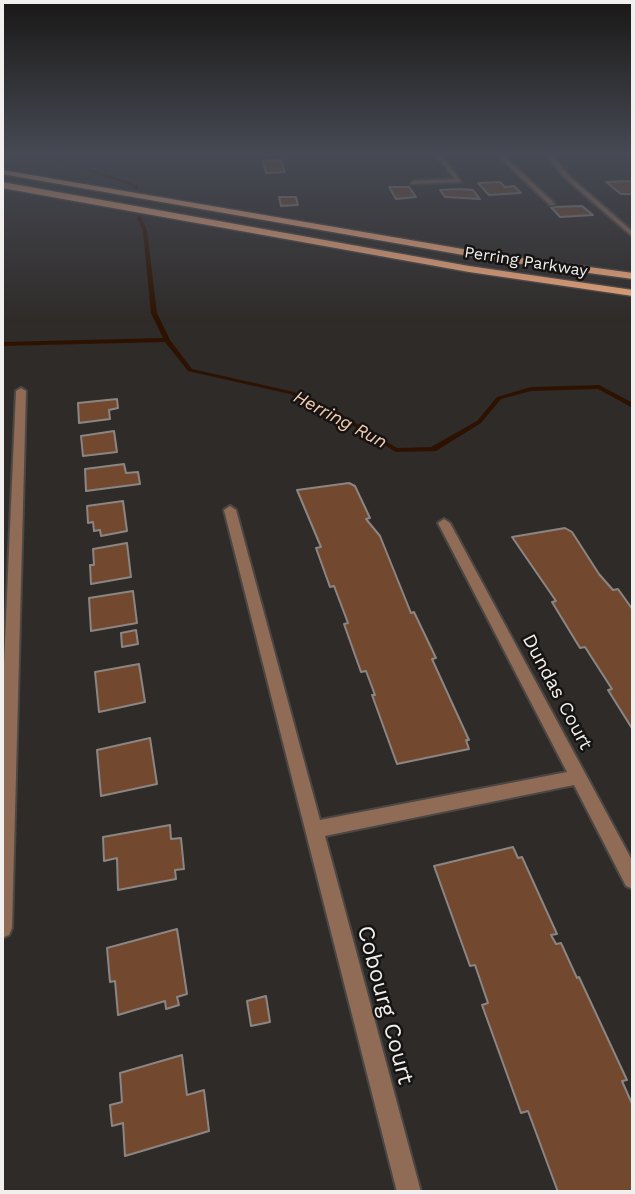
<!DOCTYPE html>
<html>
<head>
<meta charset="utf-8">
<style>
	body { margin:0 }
	#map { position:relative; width:635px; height:1194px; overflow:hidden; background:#2f2b29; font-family:"Work Sans",sans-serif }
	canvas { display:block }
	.frame { position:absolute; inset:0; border:4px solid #f2f0ee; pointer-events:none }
</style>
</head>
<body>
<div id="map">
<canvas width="635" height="1194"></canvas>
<div class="frame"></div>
</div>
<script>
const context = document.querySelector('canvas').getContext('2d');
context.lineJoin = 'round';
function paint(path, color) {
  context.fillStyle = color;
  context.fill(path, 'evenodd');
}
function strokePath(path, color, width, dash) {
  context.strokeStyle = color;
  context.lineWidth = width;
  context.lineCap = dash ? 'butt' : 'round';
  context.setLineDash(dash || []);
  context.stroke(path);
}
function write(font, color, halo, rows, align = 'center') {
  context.font = font + ' "Work Sans",sans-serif';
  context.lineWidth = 5;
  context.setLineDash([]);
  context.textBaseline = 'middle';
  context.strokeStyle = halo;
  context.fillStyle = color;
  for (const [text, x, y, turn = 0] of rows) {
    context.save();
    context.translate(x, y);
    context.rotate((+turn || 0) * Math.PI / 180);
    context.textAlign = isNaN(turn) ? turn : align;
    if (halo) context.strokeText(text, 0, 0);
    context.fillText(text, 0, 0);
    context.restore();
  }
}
const stream = new Path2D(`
	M39 155H46L138 185 137 189H133L134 186Z
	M139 216 141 217 147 231 157 313 170 340 192 369 294 392 344 416 397 448 431 447 477 421 497 397 531 387 599 385 633 403V408L598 389 531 391 501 399 481 423 436 451 396 452 340 418 290 394 188 371 165 342 2 346V342L163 338 151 313 143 231 137 217Z`);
const building = new Path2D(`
	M281 160 285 172 266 173 263 161Z
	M633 181V194H621L606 182Z
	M500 182 505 187 514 186 521 193 489 195 478 183Z
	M389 187H409L416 197 396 199Z
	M460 189 473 190 480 199 445 197 440 190Z
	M279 197H296L298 205 281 206Z
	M582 206 593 215 560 217 551 207Z
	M117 399 118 408 109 410 110 419 79 423 78 403Z
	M114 431 117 452 83 456 81 436Z
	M124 464 126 473 138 472 140 484 86 491 85 469Z
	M349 483 355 486 370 518 366 519 380 536 411 613 414 612 436 658 432 659 469 740H466L469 749 397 764 372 695H375L366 671 361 672 344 624 348 623 334 586 330 587 316 548 321 547 297 490Z
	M123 501 127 531 101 536 100 530 94 531 93 522 88 523 87 506Z
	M565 528 572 532 599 574 613 590 618 589 633 610V730L608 690 612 689 585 647 580 648 552 602 556 601 512 537Z
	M127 543 131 577 91 584 90 565H94L93 549Z
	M133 591 137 623 91 631 89 598Z
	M136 630 138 644 122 647 121 633Z
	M139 664 145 702 99 712 95 672Z
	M150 738 157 784 101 796 97 750Z
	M170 825 171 839 181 838 184 869 175 870 176 879 118 890 117 858 104 861 103 837Z
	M513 847 518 858 522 857 557 934 551 935 556 944 561 943 577 978 579 977 627 1080 622 1081 633 1106V1192H558L528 1111 521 1113 482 1005 488 1003 475 965 470 966 434 866Z
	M177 929 187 994 177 997 179 1005 166 1009 165 1001 118 1015 115 981 110 982 107 948Z
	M266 996 270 1022 251 1026 247 1001Z
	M182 1055 187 1095 204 1090 209 1131 125 1156 123 1123 112 1126 110 1105 122 1102 120 1073Z`);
const lane = new Path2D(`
	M436 155H442L461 182 411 184 413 181 455 179Z
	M497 155H503L554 203V205H550Z
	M546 155H552L569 176 633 232V237L565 178Z`);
const street = new Path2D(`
	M21 388 26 391 12 928 9 935 2 938V709L16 391Z
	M230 506 236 510 320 820 567 772 438 523 444 519 450 523 633 862V889L626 886 574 785 325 836 421 1192H397L224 510Z`);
const primary = new Path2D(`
	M2 170 486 253 633 273V279L486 259 2 174Z
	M2 182 469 266 633 290V296L469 272 2 188Z`);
const farStreetnames = [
	["Perring Parkway",526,262,9]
];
const farWaternames = [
	["Herring Run",340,420,28]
];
const streetNames = [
	["Dundas Court",557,692,62]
];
const nearStreetnames = [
	["Cobourg Court",385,1005,75]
];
paint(stream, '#2e1201');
paint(building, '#72492f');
strokePath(building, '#8b8684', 2);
strokePath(lane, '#4a4745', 4);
strokePath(street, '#4a4745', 4);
strokePath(primary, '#4a4745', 3);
paint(lane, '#906b55');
paint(street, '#906b55');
paint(primary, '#f4a97a');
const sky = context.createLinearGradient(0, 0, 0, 322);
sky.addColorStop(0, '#1a1817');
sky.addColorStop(0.48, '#474a54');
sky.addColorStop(1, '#474a5400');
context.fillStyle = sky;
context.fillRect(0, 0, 635, 322);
write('16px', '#f2f0ee', '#161413', farStreetnames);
write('italic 18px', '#f6ccb3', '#161413', farWaternames);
write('19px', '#f2f0ee', '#161413', streetNames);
write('23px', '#f2f0ee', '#161413', nearStreetnames);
</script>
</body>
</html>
